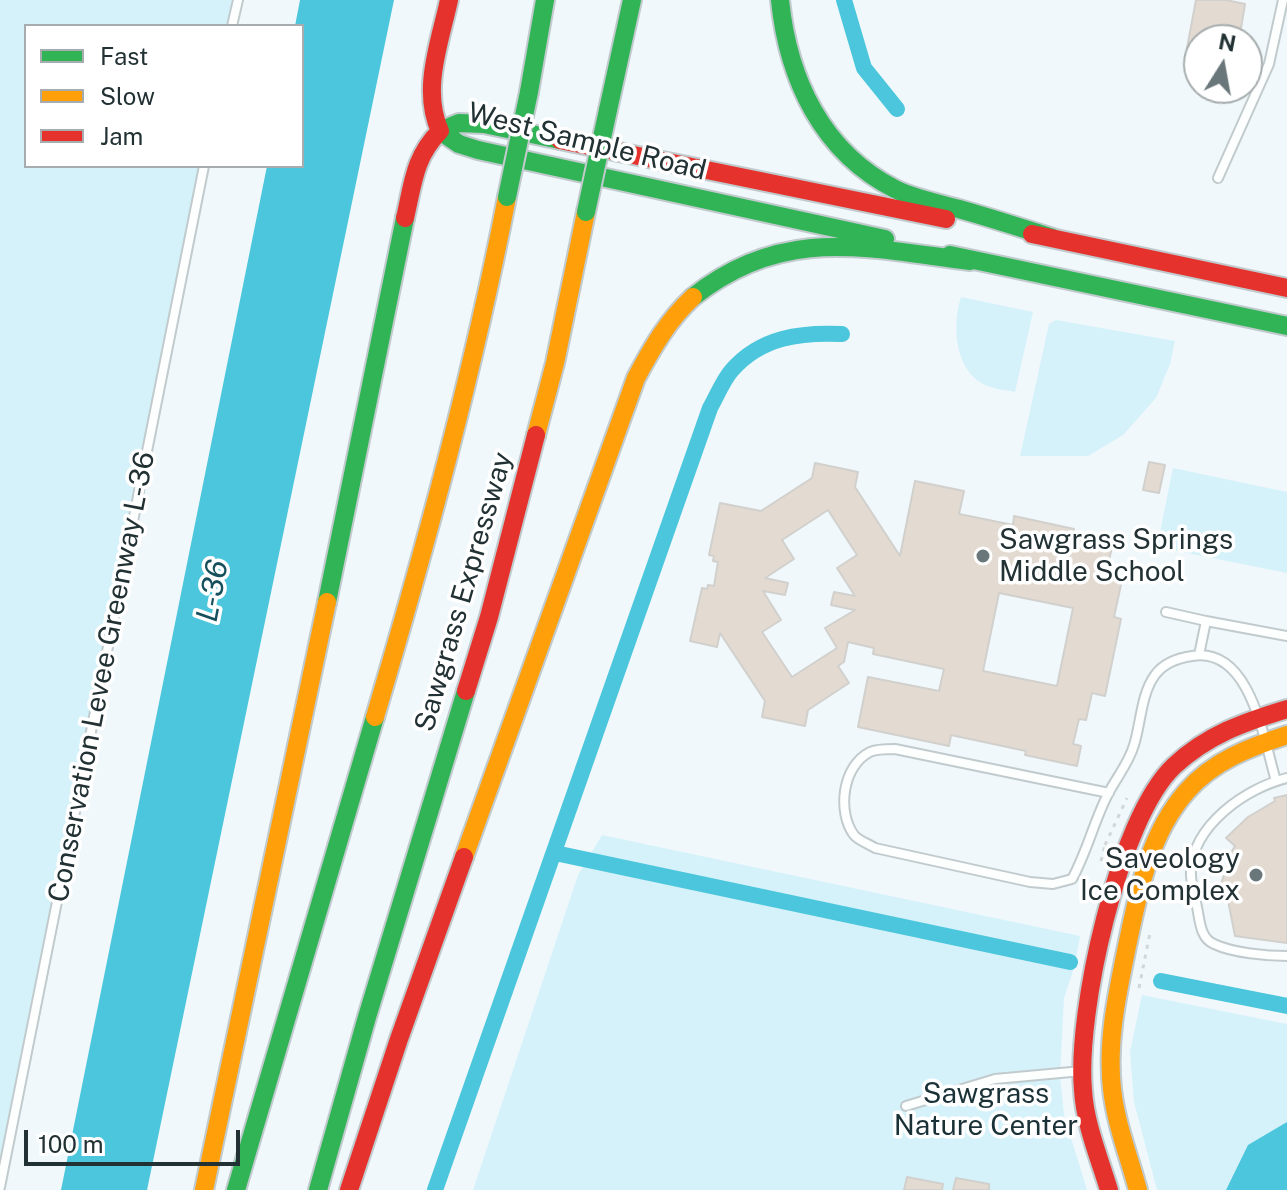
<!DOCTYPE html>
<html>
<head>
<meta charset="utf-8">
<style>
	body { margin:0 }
	#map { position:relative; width:1287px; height:1190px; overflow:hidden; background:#f0f8fb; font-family:"Public Sans",sans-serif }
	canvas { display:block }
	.legend { position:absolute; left:24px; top:24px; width:280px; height:144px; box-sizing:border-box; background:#fff; border:2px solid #a7adae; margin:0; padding:10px 14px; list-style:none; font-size:24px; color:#223134 }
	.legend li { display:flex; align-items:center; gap:16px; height:40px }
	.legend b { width:40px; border:2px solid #a7adae }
	.north { position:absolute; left:1183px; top:24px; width:80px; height:80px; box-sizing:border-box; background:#fff; border:2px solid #a7adae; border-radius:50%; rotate:11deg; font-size:22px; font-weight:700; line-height:32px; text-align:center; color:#223134 }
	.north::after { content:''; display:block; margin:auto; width:28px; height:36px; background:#6a777a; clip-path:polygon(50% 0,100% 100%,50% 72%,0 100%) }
	.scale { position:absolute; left:24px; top:1130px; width:216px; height:36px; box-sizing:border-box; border:4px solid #223134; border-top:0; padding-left:10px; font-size:24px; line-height:28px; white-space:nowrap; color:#223134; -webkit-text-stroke:6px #fff; paint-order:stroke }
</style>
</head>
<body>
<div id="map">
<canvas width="1287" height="1190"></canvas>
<ul class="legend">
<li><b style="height:10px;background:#30b455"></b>Fast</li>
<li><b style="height:10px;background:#ff9f0a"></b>Slow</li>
<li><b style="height:10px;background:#e5322d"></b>Jam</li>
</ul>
<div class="north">N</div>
<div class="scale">100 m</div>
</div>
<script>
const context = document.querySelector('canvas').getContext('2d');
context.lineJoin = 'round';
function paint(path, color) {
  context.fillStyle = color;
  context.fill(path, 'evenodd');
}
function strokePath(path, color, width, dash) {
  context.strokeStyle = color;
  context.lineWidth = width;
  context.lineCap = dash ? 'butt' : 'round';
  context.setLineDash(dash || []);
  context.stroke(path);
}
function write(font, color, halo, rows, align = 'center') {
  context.font = font + ' "Public Sans",sans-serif';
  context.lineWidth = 7;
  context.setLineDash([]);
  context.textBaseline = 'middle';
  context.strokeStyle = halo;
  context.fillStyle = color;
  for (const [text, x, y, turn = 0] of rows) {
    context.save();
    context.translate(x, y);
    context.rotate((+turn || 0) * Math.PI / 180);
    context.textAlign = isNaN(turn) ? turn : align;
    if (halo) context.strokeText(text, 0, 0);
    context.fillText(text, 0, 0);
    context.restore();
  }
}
const green = new Path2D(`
	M0 0H238L232 26H26V166H204L0 1187Z
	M961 297 1033 312 1015 392C1006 390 992 389 983 384 954 368 952 325 961 297Z
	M1056 320 1175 341 1170 364 1156 398 1123 435 1088 456H1020L1049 324Z
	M1173 468 1287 492V573L1157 547Z
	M602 835 1080 936 1075 965 1064 998 1060 1075 1064 1115 1087 1190H473L578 875Z
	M1142 995 1287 1024V1190H1157L1134 1102 1130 1052Z`);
const water = new Path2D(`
	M300 0H394L147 1190H61L267 166H302V26H295Z
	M1287 1122V1190H1226L1248 1145Z`);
const canal = new Path2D(`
	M844 0 864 68 897 109
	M555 853 1070 962
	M1161 981 1287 1006
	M435 1190 710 408C717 396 723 380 732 370 761 337 801 332 842 334`);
const building = new Path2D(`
	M1196 0H1226L1245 4 1239 40H1199V50L1187 48Z
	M1149 462 1165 465 1159 493 1143 490Z
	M815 463 858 472 855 487 900 556 915 481 964 491 959 514 1013 525 1014 516 1074 529 1073 537 1112 546 1106 577 1122 580 1114 617 1121 619 1105 696 1092 693 1086 720 1079 719 1073 744 1081 746 1077 766 1025 755 1026 751 951 735 949 746 858 727 868 677 939 691 944 669 873 654 874 648 848 642 844 662 838 666 849 683 808 710 805 726 762 717 765 701 720 633 717 647 690 641 702 588 707 589 708 585 714 586 718 562 713 561 714 556 709 555 720 503 761 511 812 478ZM828 510 857 555 837 568 855 596 834 592 831 605 855 610 825 628 837 648 792 677 762 632 781 620 763 591 785 595 788 583 765 578 794 559 782 540ZM999 593 1073 608 1057 686 983 671Z
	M1287 795V943L1235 936 1226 890 1219 888 1229 863 1226 861 1235 846 1226 838 1248 817 1275 801 1274 798Z
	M907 1177 943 1184 942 1190H904Z
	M956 1178 989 1184V1190H953Z`);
const path = new Path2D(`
	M1105 845 1127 798
	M1101 861 1105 845 1109 846
	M1139 988 1150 933`);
const lane = new Path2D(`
	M232 26 238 0
	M1218 178 1269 64 1283 0
	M1166 612 1206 621
	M1199 655 1206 621 1287 636
	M1287 778C1246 788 1193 825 1191 871 1190 882 1195 896 1197 907 1200 921 1200 938 1214 944 1233 953 1267 956 1287 956
	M1109 793 895 749C887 749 876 749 870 752 842 766 837 812 854 835 859 841 869 844 875 848L1030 882 1053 884 1072 879C1087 852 1094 821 1108 794 1116 778 1129 763 1134 745 1141 723 1141 694 1155 675 1163 664 1178 658 1192 656 1251 646 1264 741 1276 781
	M906 1106 995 1079 1082 1071
	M0 1187 204 166`);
const fast = new Path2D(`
	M780 0C788 79 822 152 895 189 915 199 938 203 959 209 991 218 1022 228 1053 238
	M529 92 545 0
	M608 110 632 0
	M560 140 484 124 459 123 440 131 459 144 478 150 885 239
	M950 255 1287 326
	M693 297C783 225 865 248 970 261
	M327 602 405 218
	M236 1190 375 717
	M318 1190 367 1017 466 691`);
const slow = new Path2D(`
	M536 435 555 363 586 212
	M375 717C426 545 473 373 507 197
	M464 857 636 378C652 348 668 320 693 297
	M204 1190 327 602
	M1138 1190C1129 1157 1116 1124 1112 1089 1107 1044 1116 1000 1125 956 1137 899 1147 836 1187 791 1213 761 1250 747 1287 735`);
const jam = new Path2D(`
	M560 140 946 219
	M405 218C413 184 414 157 440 131 421 90 440 42 449 0
	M1032 234 1287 288
	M466 691 489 617 536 435
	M349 1190 399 1039 464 857
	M1109 1190C1099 1157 1085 1124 1083 1090 1076 1014 1118 819 1174 766 1207 735 1244 722 1287 709`);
const fastBridge = new Path2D(`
	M507 197 529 92
	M586 212 608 110`);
const markers = [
	[983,556,8,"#6a777a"],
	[1256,875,8,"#6a777a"]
];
const streetNames = [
	["West Sample Road",587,142,14],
	["Sawgrass Expressway",464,592,-74],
	["Conservation Levee Greenway L-36",102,677,-79]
];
const poiNames = [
	["Sawgrass Springs",999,540],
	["Middle School",999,572],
	["Saveology",1240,859,"right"],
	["Ice Complex",1240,891,"right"]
];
const parkNames = [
	["Sawgrass",986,1094],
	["Nature Center",986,1126]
];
const waterNames = [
	["L-36",213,591,-79]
];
paint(green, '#d5f2fa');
paint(water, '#4cc6dc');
strokePath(canal, '#4cc6dc', 16);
paint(building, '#e3dbd1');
strokePath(building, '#d1d0cd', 2);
strokePath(lane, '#c1cbce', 12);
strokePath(fast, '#c1cbce', 22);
strokePath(slow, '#c1cbce', 22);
strokePath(jam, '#c1cbce', 22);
strokePath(path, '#d3d6d8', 3, [4, 6]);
strokePath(lane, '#fdfefe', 8);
strokePath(fast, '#30b455', 18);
strokePath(slow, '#ff9f0a', 18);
strokePath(jam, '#e5322d', 18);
strokePath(fastBridge, '#c1cbce', 22, []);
strokePath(fastBridge, '#30b455', 18);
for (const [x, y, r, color] of markers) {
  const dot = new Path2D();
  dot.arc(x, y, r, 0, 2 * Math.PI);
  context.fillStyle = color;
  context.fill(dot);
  strokePath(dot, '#fff', 3);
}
write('28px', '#223134', '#fff', streetNames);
write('28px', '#223134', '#fff', poiNames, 'left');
write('28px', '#1a3137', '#fff', parkNames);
write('italic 30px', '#17505d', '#fff', waterNames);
</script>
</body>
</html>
